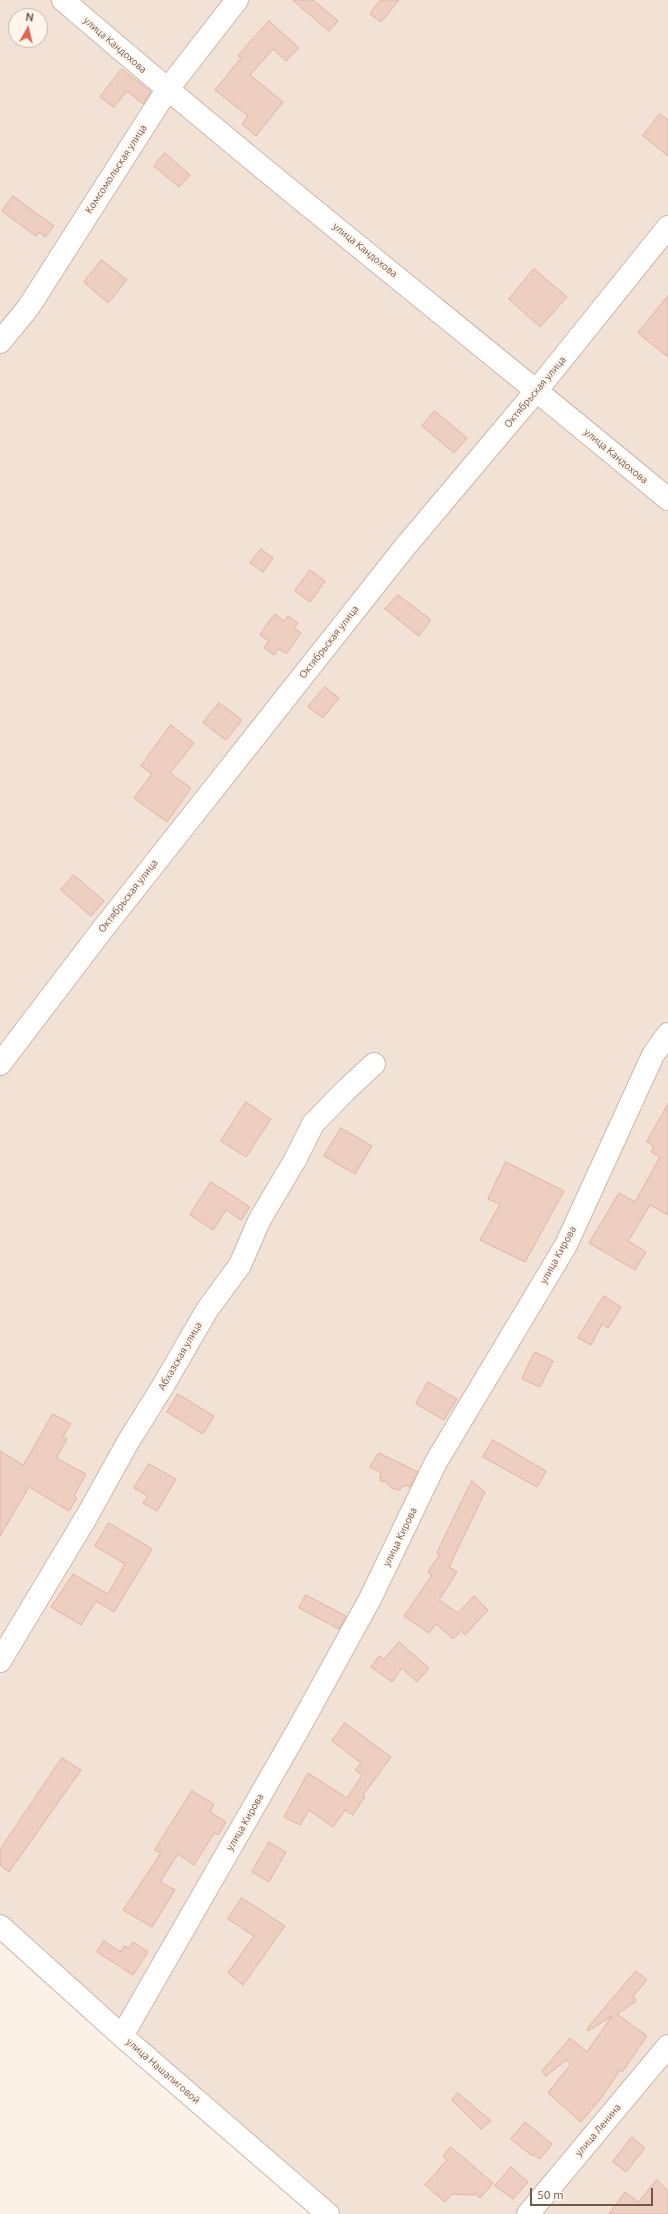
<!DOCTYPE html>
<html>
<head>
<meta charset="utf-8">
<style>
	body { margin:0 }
	#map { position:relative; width:668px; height:2214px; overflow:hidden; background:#fbf1e7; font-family:Ubuntu,sans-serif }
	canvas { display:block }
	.north { position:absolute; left:8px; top:8px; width:40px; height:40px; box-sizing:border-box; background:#fef5ed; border:1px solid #c6b6ad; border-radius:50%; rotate:8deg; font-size:11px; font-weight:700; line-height:16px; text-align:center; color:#72574d }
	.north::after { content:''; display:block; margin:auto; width:14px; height:18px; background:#dc6555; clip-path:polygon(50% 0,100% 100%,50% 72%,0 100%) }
	.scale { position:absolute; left:530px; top:2188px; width:123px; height:18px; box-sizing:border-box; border:2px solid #72574d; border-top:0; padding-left:5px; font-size:12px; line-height:14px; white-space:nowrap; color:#72574d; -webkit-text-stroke:3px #fef5ed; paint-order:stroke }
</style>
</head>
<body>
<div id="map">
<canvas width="668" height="2214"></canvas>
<div class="north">N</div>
<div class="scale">50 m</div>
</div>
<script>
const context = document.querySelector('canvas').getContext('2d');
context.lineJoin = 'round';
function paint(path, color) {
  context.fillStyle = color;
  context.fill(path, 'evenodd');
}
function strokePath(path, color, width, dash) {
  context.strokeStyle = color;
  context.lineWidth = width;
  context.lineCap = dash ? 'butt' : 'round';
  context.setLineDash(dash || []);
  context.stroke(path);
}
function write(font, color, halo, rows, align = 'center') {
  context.font = font + ' Ubuntu,sans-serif';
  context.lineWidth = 4;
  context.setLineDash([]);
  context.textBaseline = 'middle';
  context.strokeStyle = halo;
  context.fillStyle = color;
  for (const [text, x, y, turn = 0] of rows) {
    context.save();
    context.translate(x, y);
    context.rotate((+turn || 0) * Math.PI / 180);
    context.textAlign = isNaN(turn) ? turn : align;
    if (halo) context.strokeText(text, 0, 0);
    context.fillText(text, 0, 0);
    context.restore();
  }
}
const residential = new Path2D(`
	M0 0H668V2214H328L0 1926ZM16 16H40V40H16Z`);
const building = new Path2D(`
	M293 0H313L338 21 329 31Z
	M381 0H399L381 22 370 14Z
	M269 21 299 48 286 61 273 49 250 75 283 102 256 136 242 124 248 116 215 90 241 58 238 56Z
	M122 69 151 92 143 104 127 91 114 107 100 97Z
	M660 114 668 120V156L643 136Z
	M165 153 190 175 179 187 154 166Z
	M13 196 54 226 45 237 39 232 36 236 2 211Z
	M102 260 127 280 108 303 84 282Z
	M534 269 567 297 540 327 509 299Z
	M668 296V357L638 333Z
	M435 411 467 438 454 453 422 426Z
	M261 549 273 558 263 572 250 563Z
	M310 570 325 581 310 602 295 591Z
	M398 595 431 620 419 636 385 609Z
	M275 614 284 621 288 616 298 623 294 628 301 633 286 654 279 649 274 655 264 648 269 641 260 635Z
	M325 687 339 698 323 718 308 707Z
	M219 703 242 720 226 740 203 723Z
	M171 725 194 743 170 773 191 788 167 822 134 798 152 774 141 766Z
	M74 875 104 901 91 916 61 890Z
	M246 1102 271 1119 246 1157 221 1141Z
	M668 1104V1215L650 1205 628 1241 646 1252 635 1270 589 1243 619 1193 635 1202 660 1157 651 1152 654 1146 647 1142Z
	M341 1128 372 1146 355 1174 324 1156Z
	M506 1162 564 1191 525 1262 480 1240 500 1204 488 1199Z
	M211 1182 250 1207 241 1220 226 1210 213 1230 190 1215Z
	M604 1296 621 1307 608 1328 602 1324 591 1345 578 1338Z
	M535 1352 553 1361 540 1387 522 1379Z
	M428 1382 457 1399 444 1420 416 1404Z
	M178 1394 214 1416 203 1434 167 1412Z
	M53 1414 71 1424 63 1436 67 1439 56 1458 86 1474 74 1496 77 1498 69 1511 29 1487 0 1536V1451L23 1465Z
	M493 1440 546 1471 537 1487 483 1457Z
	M379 1453 418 1472 410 1487 405 1485 399 1490 391 1488 387 1482 380 1481 381 1473 370 1467Z
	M149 1464 176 1479 157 1511 143 1503 148 1496 134 1488Z
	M472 1481 485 1492 449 1567 457 1572 439 1600 458 1613 474 1596 488 1610 465 1635 461 1631 453 1639 436 1624 429 1633 404 1616 432 1575 428 1572 440 1554 437 1553Z
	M109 1523 152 1549 114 1612 96 1601 81 1625 51 1607 73 1574 108 1594 125 1564 95 1546Z
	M306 1595 346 1616 339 1629 299 1608Z
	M399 1642 429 1668 417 1682 402 1668 392 1682 371 1667 379 1656 384 1659Z
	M345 1723 391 1757 363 1795 365 1796 353 1815 345 1810 333 1827 309 1810 300 1825 284 1817 308 1773 347 1798 362 1775 355 1770 361 1763 332 1741Z
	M62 1758 81 1770 9 1872 0 1865V1850Z
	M192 1791 214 1804 210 1812 226 1822 218 1835 214 1833 194 1865 178 1854 160 1882 175 1890 152 1927 123 1910 161 1853 155 1850Z
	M269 1842 286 1852 269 1882 252 1872Z
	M242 1898 285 1926 243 1985 228 1973 254 1936 228 1919Z
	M104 1941 121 1952 124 1946 129 1948 133 1942 148 1952 133 1975 97 1952Z
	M636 1971 647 1980 633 1996 636 2001 617 2014 647 2036 622 2072 620 2070 601 2098 581 2122 548 2093 571 2064 566 2060 546 2076 542 2071 570 2038 587 2052 612 2016 588 2031 587 2029Z
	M458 2093 491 2121 481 2129 452 2100Z
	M525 2122 552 2144 540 2159 533 2154 532 2156 511 2139Z
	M632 2137 645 2148 626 2172 613 2162Z
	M451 2147 493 2183 480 2198 475 2193 474 2195 452 2194 445 2202 425 2185 447 2160 443 2157Z
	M511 2167 528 2182 513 2199 495 2186Z
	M657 2180 668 2191V2214H609L625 2192 638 2202Z`);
const minor = new Path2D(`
	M63 0C261 171 467 332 668 499
	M0 342 28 308 167 90 237 0
	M0 1064 102 930 404 548 537 390 668 227
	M0 1661 87 1516 128 1442 163 1386 207 1310 240 1265 259 1221 295 1160 313 1124 345 1091 374 1064
	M0 1926 122 2036 328 2214
	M122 2036 299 1728 370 1599 436 1462 566 1245 653 1055 668 1034
	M528 2214 668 2046`);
const streetNames = [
	["улица Кандохова",115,45,41],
	["Комсомольская улица",116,169,-57],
	["улица Кандохова",365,250,39],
	["Октябрьская улица",535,392,-50],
	["улица Кандохова",616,456,40],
	["Октябрьская улица",329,642,-52],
	["Октябрьская улица",128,896,-52],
	["улица Кирова",558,1255,-61],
	["Абхазская улица",180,1356,-60],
	["улица Кирова",400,1537,-64],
	["улица Кирова",245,1822,-60],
	["улица Нашапиговой",163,2071,41],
	["улица Ленина",598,2130,-50]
];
paint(residential, '#f2e2d5');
paint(building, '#eecec0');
strokePath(building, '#e0b3a2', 1);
strokePath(minor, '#ccb8ad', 24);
strokePath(minor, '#fff', 22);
write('10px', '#72574d', '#fef5ed', streetNames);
</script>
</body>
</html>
